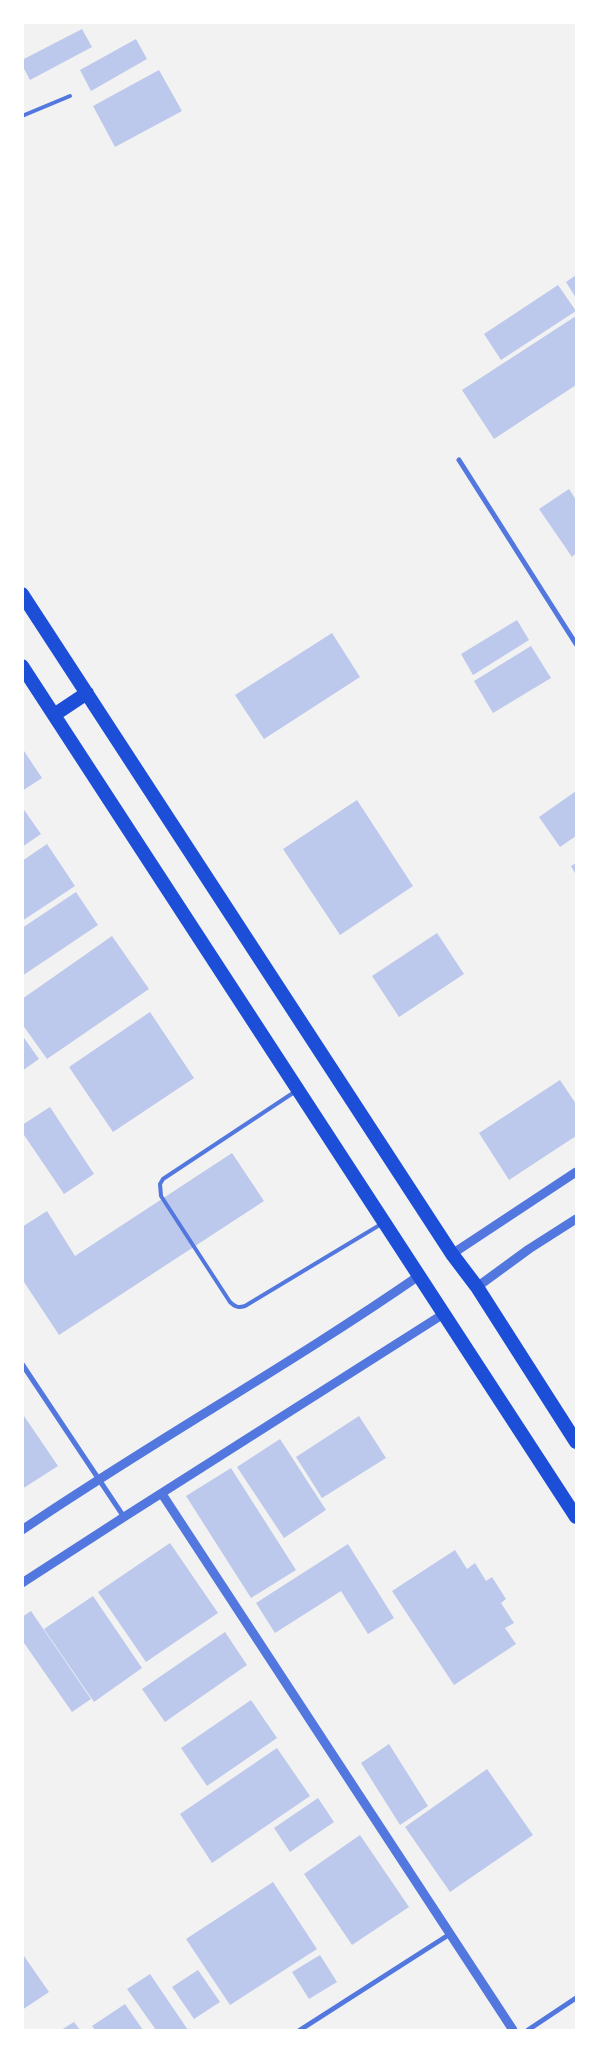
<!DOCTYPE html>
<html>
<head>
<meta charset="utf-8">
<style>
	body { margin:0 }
	#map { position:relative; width:599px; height:2053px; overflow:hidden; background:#f2f2f2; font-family:"Archivo Narrow",sans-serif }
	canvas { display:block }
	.frame { position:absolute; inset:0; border:24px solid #fff; pointer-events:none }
</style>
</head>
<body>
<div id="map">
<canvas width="599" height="2053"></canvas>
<div class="frame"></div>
</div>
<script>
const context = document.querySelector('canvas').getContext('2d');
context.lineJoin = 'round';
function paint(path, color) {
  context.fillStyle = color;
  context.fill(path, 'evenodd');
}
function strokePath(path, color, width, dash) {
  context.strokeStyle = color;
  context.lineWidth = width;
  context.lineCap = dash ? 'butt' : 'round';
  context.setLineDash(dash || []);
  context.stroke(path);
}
const building = new Path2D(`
	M82 29 92 47 30 80 22 65V60Z
	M136 39 147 59 91 91 80 70Z
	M159 70 182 111 115 147 93 106Z
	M576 275V298L566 282Z
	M558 285 576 311 501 360 484 334Z
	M576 316V385L494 439 462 390Z
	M569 489 576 500V553L572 557 539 509Z
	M517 620 529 640 473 675 461 654Z
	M332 633 360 677 264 739 235 695Z
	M531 646 551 678 493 713 474 681Z
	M22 748 42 778 22 791Z
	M576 791V836L560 847 539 817Z
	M357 800 413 886 340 935 283 849Z
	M22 807 41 834 22 847Z
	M47 844 75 886 22 921V861Z
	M576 863V875L571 866Z
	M76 892 98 925 22 976V928Z
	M437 933 464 974 399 1017 372 976Z
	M112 936 149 989 47 1059 22 1024V999Z
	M150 1012 194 1078 113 1132 69 1067Z
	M22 1035 39 1059 22 1071Z
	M560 1080 576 1104V1136L509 1180 479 1133Z
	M50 1107 94 1174 64 1194 22 1132V1125Z
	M232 1153 264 1201 59 1335 22 1279V1227L47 1211 75 1256Z
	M22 1413 58 1466 22 1489Z
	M359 1416 386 1458 322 1498 296 1457Z
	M280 1439 326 1510 284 1538 237 1467Z
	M231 1468 296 1570 251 1598 186 1496Z
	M170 1543 218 1613 146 1662 98 1592Z
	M348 1544 394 1618 368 1634 341 1591 275 1633 256 1603Z
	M455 1550 467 1569 475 1563 486 1581 492 1577 506 1599 501 1603 514 1623 505 1628 516 1644 454 1685 392 1591Z
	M93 1596 142 1668 94 1702 44 1629Z
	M31 1611 91 1699 72 1712 22 1640V1617Z
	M225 1632 247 1665 165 1722 142 1689Z
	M251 1700 277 1738 207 1786 181 1748Z
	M389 1744 428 1806 400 1825 361 1763Z
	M277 1748 310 1796 212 1863 180 1814Z
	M487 1769 533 1835 450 1892 405 1827Z
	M318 1798 334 1822 290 1852 274 1828Z
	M360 1835 409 1907 352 1945 304 1874Z
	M273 1882 317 1949 230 2005 186 1939Z
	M320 1955 337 1982 309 1999 292 1972Z
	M24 1956 49 1992 22 2010V1958Z
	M198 1970 220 2002 194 2019 172 1987Z
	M150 1974 188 2030H156L127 1989Z
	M125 2004 143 2030H95L92 2026Z
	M74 2022 80 2030H61Z`);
const service = new Path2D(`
	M22 116 70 96
	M296 1091 163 1179 160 1184 161 1196 230 1302C235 1307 238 1308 245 1306L383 1223`);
const minor = new Path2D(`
	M459 460 576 644
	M22 1364 124 1517
	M300 2030 450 1934
	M528 2030 576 1998`);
const tertiary = new Path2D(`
	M452 1254 576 1172
	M477 1287 529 1249 576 1219
	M162 1494 513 2030
	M22 1530C153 1441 290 1365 420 1275
	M22 1583 124 1517 445 1313`);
const trunk = new Path2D(`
	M22 594 452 1254 477 1287 576 1442
	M22 666 576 1517
	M54 715 87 693`);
paint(building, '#bdc9ec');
strokePath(service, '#5277de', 4);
strokePath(minor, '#5277de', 5);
strokePath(tertiary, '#5277de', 9);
strokePath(trunk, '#1d4ed8', 14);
</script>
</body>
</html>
